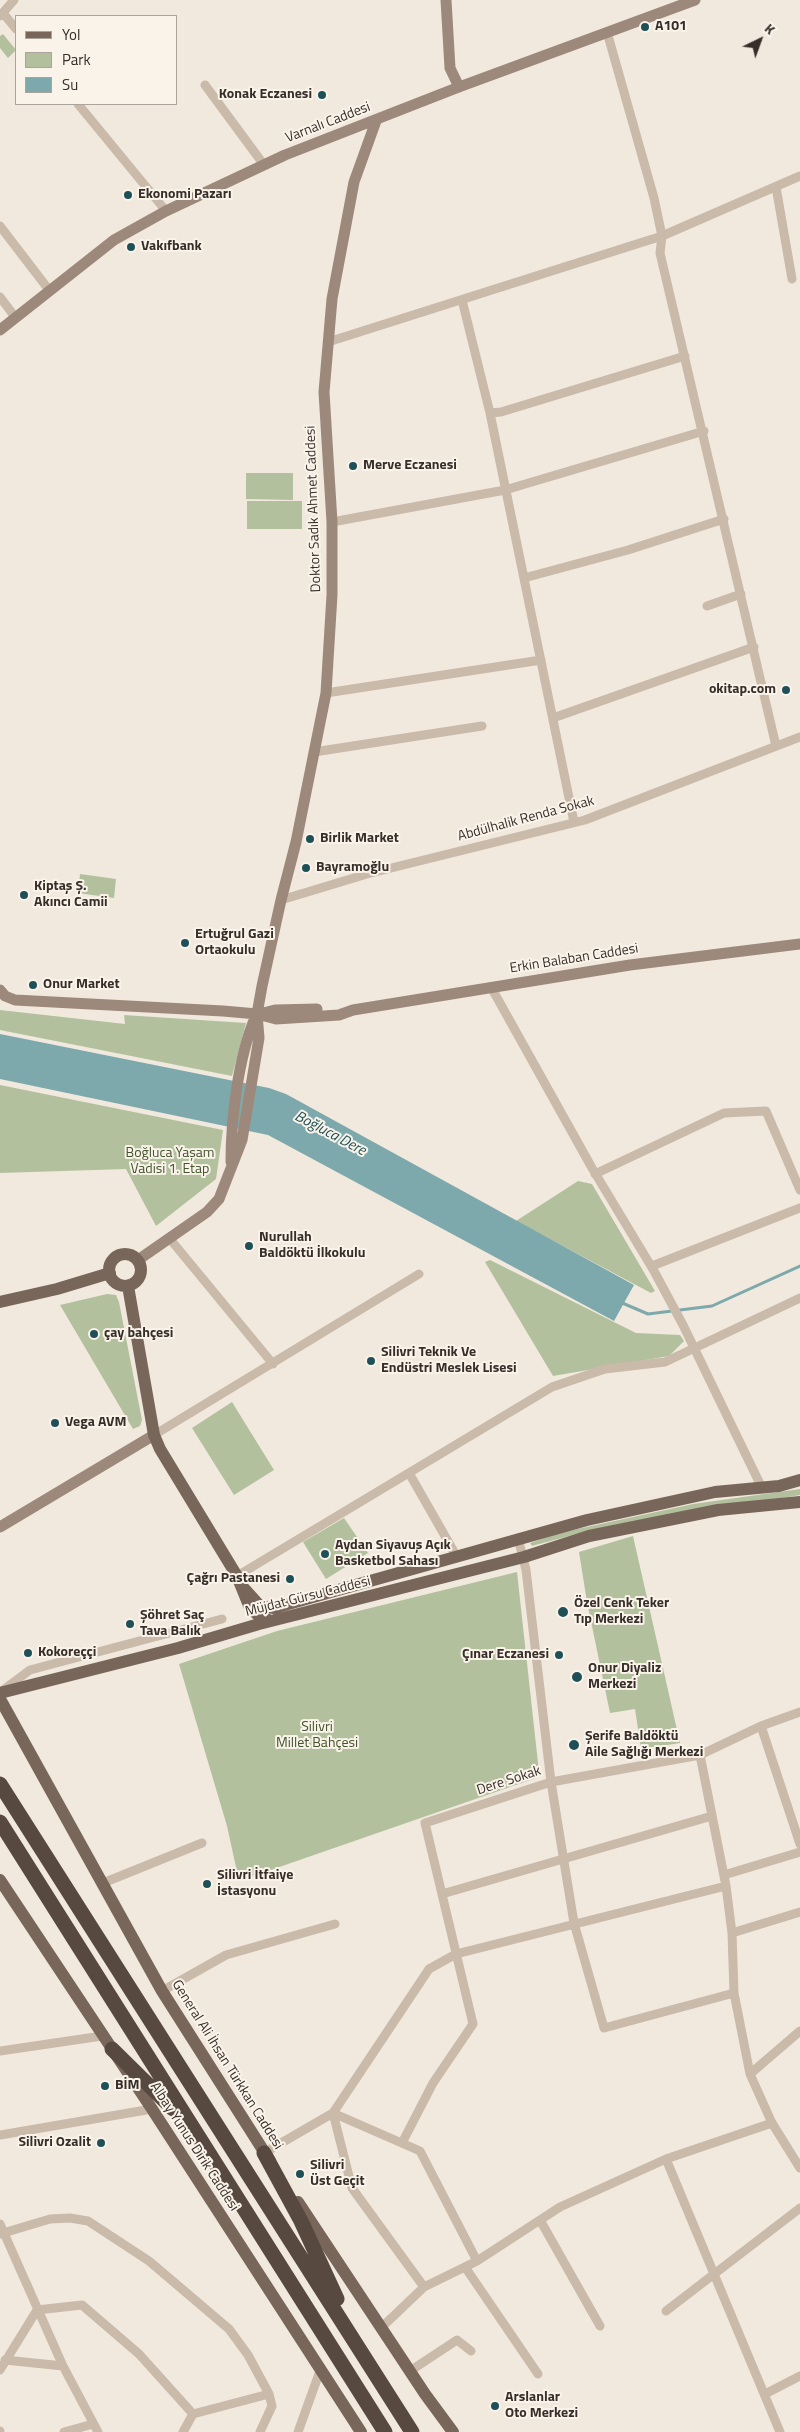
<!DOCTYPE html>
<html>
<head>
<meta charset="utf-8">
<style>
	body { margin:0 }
	#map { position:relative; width:800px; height:2432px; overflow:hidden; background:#f1e9dd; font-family:"Titillium Web",sans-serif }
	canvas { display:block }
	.legend { position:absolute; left:15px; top:15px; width:162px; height:90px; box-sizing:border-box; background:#f9f3ea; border:1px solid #aba49d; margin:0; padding:6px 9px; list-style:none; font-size:15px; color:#372e29 }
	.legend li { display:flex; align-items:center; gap:10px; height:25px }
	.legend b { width:25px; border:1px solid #aba49d }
	.north { position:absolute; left:735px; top:15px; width:50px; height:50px; -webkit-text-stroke:4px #f9f3ea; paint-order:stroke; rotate:42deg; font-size:14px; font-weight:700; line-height:20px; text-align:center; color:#372e29 }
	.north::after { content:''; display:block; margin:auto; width:18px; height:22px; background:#372e29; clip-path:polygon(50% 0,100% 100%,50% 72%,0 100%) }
</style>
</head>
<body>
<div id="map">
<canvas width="800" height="2432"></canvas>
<ul class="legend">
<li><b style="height:6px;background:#78665b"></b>Yol</li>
<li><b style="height:14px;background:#b3c09e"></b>Park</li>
<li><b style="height:14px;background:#7da9ad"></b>Su</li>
</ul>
<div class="north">K</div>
</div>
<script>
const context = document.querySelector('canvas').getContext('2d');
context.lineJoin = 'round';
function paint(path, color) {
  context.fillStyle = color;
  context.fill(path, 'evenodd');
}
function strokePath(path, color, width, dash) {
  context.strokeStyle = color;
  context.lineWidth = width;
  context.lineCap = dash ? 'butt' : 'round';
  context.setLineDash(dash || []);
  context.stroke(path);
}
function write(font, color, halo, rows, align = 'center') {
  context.font = font + ' "Titillium Web",sans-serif';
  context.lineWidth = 4;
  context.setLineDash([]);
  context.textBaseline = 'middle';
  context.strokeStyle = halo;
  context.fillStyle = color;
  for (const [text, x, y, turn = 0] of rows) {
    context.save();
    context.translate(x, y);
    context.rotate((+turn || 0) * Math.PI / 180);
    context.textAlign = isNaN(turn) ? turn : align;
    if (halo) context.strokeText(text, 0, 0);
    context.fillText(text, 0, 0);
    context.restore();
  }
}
const green = new Path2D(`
	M3 34 16 50 8 58 0 48V36Z
	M246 473H293V500L246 499Z
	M247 501H302V529H247Z
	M80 874 116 879 114 898 78 893Z
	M0 1010 125 1024 124 1015 246 1023 232 1076 0 1030Z
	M0 1085 223 1130 216 1179 156 1226 126 1169 0 1173Z
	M578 1181 592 1184 655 1291 651 1293 516 1221Z
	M490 1260 636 1333 680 1335 684 1341 669 1356 553 1376 485 1262Z
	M107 1294 116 1295 119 1302 142 1420 140 1426 133 1429 60 1305Z
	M232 1402 274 1470 234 1495 192 1428Z
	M800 1489V1495L595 1529 532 1546 530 1543 559 1533 693 1504Z
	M344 1518 368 1553 326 1579 303 1542Z
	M633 1536 680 1743 641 1749 635 1709 610 1713 587 1602 579 1552Z
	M517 1572 539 1772 536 1778 239 1881 227 1826 179 1664 277 1631Z`);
const water = new Path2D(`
	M0 1034 269 1088 286 1094 634 1285 614 1321 268 1135 0 1079Z`);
const stream = new Path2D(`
	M620 1302 648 1314 712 1306 800 1266`);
const street = new Path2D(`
	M3 13 16 29
	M0 16 14 0
	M607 32 654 198 662 236 660 253 776 746
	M205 85 264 165
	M78 104 166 211
	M776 187 792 279
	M0 226 49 290
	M0 297 15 317
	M462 300 490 413 574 822
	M328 342 662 236 800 176
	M490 413 501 412 685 356
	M332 522 505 490 704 431
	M524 578 628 550 724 519
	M707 606 741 594
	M326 693 541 660
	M553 718 754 647
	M314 752 482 726
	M281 900 367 874 585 820 800 737
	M491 987 592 1168 654 1271 683 1325 762 1488
	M595 1174 724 1113 766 1111 800 1190
	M170 1239 273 1364
	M652 1266 800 1208
	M154 1435 419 1274
	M409 1473 457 1557
	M518 1538 526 1570 551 1782 574 1923 604 2028 734 1993
	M237 1576 552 1387 605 1369 665 1362 800 1298
	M3 1690 30 1670 222 1619
	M761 1726 800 1844
	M700 1755 726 1886 732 1933 734 1993 750 2074 772 2123 800 2168
	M724 1875 800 1852
	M103 1883 202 1843
	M442 1894 712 1816
	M732 1933 800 1912
	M162 1991 226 1955 335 1924
	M0 2051 102 2036
	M750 2074 800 2031
	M333 2113 420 2151 477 2261
	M333 2113 352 2188 424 2287
	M0 2135 152 2109
	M402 2143 433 2083 473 2024 425 1823 551 1782 700 1755 761 1726 800 1712
	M264 2153 333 2113 429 1969 456 1954 726 1886
	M666 2159 780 2432
	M540 2220 600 2326
	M0 2224 63 2366 98 2432
	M0 2234 50 2219 70 2218 88 2221 149 2261 229 2329 248 2355 269 2394 272 2406 260 2432
	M465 2267 538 2374
	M666 2311 800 2208
	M382 2327 424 2287 477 2261 560 2207 666 2159 772 2123
	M5 2360 63 2366
	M0 2370 37 2310 82 2305 139 2354 193 2414 183 2432
	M410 2371 457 2340 471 2351
	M765 2394 800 2376
	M193 2414 269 2394
	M0 2431V2432
	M64 2432 93 2424
	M298 2432 320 2371`);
const secondary = new Path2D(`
	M446 0 450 68 459 87
	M0 330 114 240 166 211 285 155 459 87 695 0
	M0 990 5 996 15 1000 223 1011 257 1014 276 1019 339 1015 353 1010 630 965 800 944
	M259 1014 275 1010 317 1009
	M231 1162C231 1119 238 1058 255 1018
	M138 1260 207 1212 219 1199 242 1140 259 1038 257 1014 262 986 281 900 296 842 326 693 332 595V522L324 392 332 299 354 182 376 121
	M0 1527 154 1435`);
const primary = new Path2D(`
	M109 1270a16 16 0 1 1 32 0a16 16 0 1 1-32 0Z
	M128 1286 154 1435 160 1449 237 1576 250 1608 259 1616 271 1621
	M0 1302 57 1289 110 1273
	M241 1585 260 1606 274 1608 587 1520 715 1492 779 1486 800 1480
	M0 1693 178 1648 259 1624 524 1557 589 1536 718 1510 800 1502
	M0 1699 162 1991 270 2161
	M0 1880 152 2109 361 2432
	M298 2202 425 2394 453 2432`);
const highway = new Path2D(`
	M0 1784 412 2432
	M0 1822 385 2432
	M112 2049 173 2109
	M264 2153 301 2221 337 2299`);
const markers = [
	[645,27,5,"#205057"],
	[322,95,5,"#205057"],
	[128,195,5,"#205057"],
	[131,247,5,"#205057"],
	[353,466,5,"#205057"],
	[786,690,5,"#205057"],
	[310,839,5,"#205057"],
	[306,868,5,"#205057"],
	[24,895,5,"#205057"],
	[185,943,5,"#205057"],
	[33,985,5,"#205057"],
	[249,1246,5,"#205057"],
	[94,1334,5,"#205057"],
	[371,1361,5,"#205057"],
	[55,1423,5,"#205057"],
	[325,1554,5,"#205057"],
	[290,1579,5,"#205057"],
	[563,1612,6,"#205057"],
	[130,1624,5,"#205057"],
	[28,1653,5,"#205057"],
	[559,1655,5,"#205057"],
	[577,1677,6,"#205057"],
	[574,1745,6,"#205057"],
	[207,1884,5,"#205057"],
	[105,2086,5,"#205057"],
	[101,2143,5,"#205057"],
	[300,2174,5,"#205057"],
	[495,2406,5,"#205057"]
];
const poiNames = [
	["A101",655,27],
	["Konak Eczanesi",312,95,"right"],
	["Ekonomi Pazarı",138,195],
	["Vakıfbank",141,247],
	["Merve Eczanesi",363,466],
	["okitap.com",776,690,"right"],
	["Birlik Market",320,839],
	["Bayramoğlu",316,868],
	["Kiptaş Ş.",34,887],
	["Akıncı Camii",34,903],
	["Ertuğrul Gazi",195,935],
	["Ortaokulu",195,951],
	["Onur Market",43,985],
	["Nurullah",259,1238],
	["Baldöktü İlkokulu",259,1254],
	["çay bahçesi",104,1334],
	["Silivri Teknik Ve",381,1353],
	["Endüstri Meslek Lisesi",381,1369],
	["Vega AVM",65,1423],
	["Aydan Siyavuş Açık",335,1546],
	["Basketbol Sahası",335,1562],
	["Çağrı Pastanesi",280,1579,"right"],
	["Özel Cenk Teker",574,1604],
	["Tıp Merkezi",574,1620],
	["Şöhret Saç",140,1616],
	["Tava Balık",140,1632],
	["Kokoreççi",38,1653],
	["Çınar Eczanesi",549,1655,"right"],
	["Onur Diyaliz",588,1669],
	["Merkezi",588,1685],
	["Şerife Baldöktü",585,1737],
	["Aile Sağlığı Merkezi",585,1753],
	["Silivri İtfaiye",217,1876],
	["İstasyonu",217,1892],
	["BİM",115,2086],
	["Silivri Ozalit",91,2143,"right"],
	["Silivri",310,2166],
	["Üst Geçit",310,2182],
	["Arslanlar",505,2398],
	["Oto Merkezi",505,2414]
];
const streetNames = [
	["Varnalı Caddesi",328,123,-21],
	["Doktor Sadık Ahmet Caddesi",314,509,-92],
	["Abdülhalik Renda Sokak",526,819,-15],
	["Erkin Balaban Caddesi",574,959,-9],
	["Müjdat Gürsu Caddesi",308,1597,-14],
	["Dere Sokak",509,1781,-18],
	["General Ali İhsan Türkkan Caddesi",227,2065,58],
	["Albay Yunus Dirik Caddesi",194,2147,57]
];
const parkNames = [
	["Boğluca Yaşam",170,1154],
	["Vadisi 1. Etap",170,1170],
	["Silivri",317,1728],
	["Millet Bahçesi",317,1744]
];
const waterNames = [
	["Boğluca Dere",330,1134,28]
];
paint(green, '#b3c09e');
paint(water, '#7da9ad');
strokePath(stream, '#7da9ad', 3);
strokePath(street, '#c9baaa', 9);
strokePath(secondary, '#9d897b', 11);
strokePath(primary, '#78665b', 12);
strokePath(highway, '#574940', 15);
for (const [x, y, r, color] of markers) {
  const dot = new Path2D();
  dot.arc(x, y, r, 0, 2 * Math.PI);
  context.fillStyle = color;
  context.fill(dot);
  strokePath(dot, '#f9f3ea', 2);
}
write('bold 14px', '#372e29', '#f9f3ea', poiNames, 'left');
write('14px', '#372e29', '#f9f3ea', streetNames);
write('14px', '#44542e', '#f9f3ea', parkNames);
write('italic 15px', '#205057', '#f9f3ea', waterNames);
</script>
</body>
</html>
